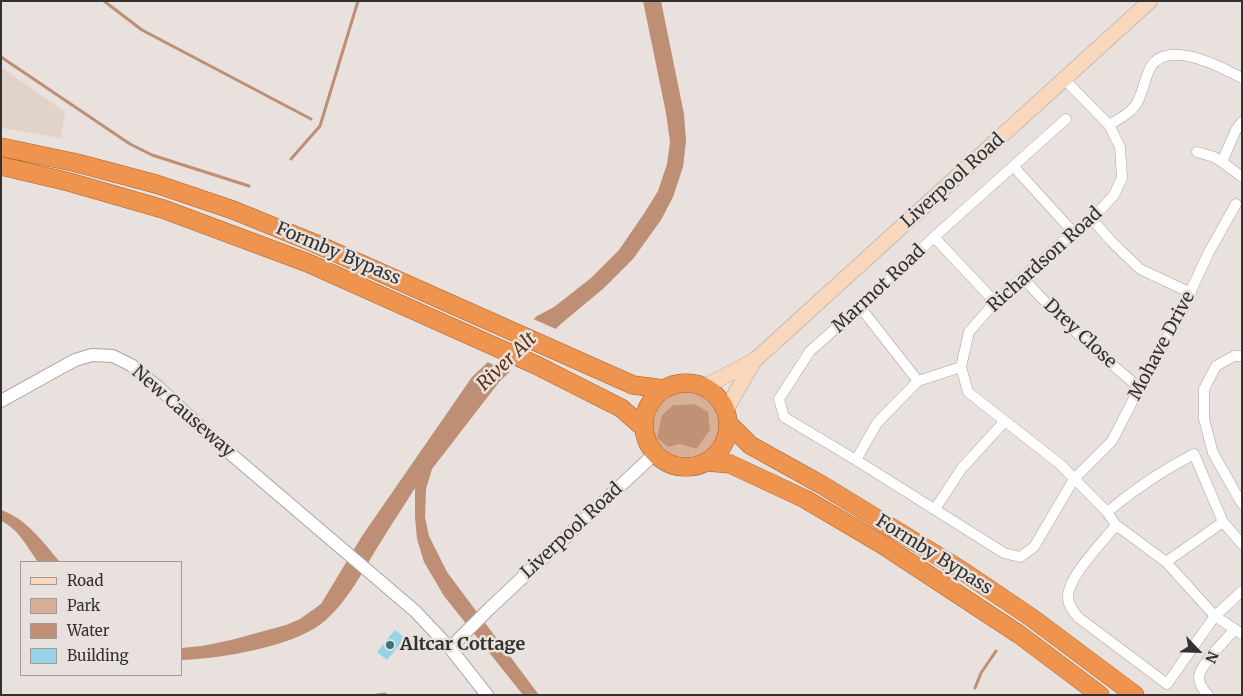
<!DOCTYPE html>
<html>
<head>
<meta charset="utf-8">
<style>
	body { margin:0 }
	#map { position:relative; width:1243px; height:696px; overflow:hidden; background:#e8e1dd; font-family:Merriweather,serif }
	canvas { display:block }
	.frame { position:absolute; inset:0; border:2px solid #33312f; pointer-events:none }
	.legend { position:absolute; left:20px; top:561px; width:162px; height:115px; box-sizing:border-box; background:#e8e1dd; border:1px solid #a09b97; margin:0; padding:6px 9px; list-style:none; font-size:15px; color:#33312f }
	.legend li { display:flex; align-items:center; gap:10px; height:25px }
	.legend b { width:25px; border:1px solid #a09b97 }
	.north { position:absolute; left:1173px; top:626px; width:50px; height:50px; -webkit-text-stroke:4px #e8e1dd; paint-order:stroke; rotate:114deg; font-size:14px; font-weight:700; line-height:20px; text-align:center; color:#33312f }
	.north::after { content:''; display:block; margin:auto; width:18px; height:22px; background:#33312f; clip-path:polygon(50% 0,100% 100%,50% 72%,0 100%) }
</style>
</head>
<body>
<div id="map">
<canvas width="1243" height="696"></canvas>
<div class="frame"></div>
<ul class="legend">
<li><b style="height:6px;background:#f9d7bd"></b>Road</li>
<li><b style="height:14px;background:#d9af97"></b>Park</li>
<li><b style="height:14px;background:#be8f74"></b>Water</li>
<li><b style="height:14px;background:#96d3e9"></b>Building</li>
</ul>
<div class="north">N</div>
</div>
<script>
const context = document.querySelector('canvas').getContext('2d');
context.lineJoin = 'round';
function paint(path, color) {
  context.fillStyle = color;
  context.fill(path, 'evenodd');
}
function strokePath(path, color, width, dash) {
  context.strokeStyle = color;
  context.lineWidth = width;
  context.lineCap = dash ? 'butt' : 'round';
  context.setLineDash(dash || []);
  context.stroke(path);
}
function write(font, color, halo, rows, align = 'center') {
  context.font = font + ' Merriweather,serif';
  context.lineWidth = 5;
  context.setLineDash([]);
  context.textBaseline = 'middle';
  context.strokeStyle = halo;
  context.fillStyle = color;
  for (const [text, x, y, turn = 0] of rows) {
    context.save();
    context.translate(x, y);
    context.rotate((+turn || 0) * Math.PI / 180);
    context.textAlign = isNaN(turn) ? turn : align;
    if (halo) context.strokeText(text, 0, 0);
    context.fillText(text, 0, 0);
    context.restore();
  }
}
const built = new Path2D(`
	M1 67 65 112 61 138 1 128Z`);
const green = new Path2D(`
	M686 390C734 394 731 460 686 459 642 459 641 396 686 390ZM694 404 695 449 679 444 662 415 673 405Z`);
const forest = new Path2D(`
	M694 404 708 412 710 430 696 449 679 444 668 447 657 438 662 415 673 405Z`);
const water = new Path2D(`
	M643 1H661L684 114 686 141 683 167 673 197 661 220 633 259 604 288 562 323 500 381 432 469 426 489 425 517 429 536 447 572 539 695H523L444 596 424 562 417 539 415 517V488C404 506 392 523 382 540 364 568 348 603 321 624 291 647 219 659 181 660V648L202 646 231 640 286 625 300 619 321 604 362 536 472 377 537 316 554 307 591 278 619 250 645 212 658 191 667 164 670 142 666 113Z
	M1 510C27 519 43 542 60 562H38C27 547 19 529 1 521Z`);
const pier = new Path2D(`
	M531 318 558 330 512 373 485 361Z`);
const stream = new Path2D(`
	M104 1 142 30 311 119
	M1 57 130 144 152 155 249 186
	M291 159 320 126 358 1
	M975 688 981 673 996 651
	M377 695 385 694`);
const building = new Path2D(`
	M395 630 405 638 387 660 377 652Z`);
const minor = new Path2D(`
	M1064 79 1109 125 1120 147 1122 178 1114 195 1092 219 1073 232 995 302 969 332 961 367 968 392 1061 465 1107 512 1116 525 1166 562 1215 616 1242 634
	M1066 119 934 237 860 307 810 351 779 399 784 417 856 460 1004 553 1020 557 1034 547 1074 479 1112 441 1147 373 1178 318 1209 252 1236 204
	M1109 125C1119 119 1133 112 1138 101 1143 90 1145 79 1150 68 1167 38 1221 67 1242 78
	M1197 152 1214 157 1222 162 1236 130 1242 122
	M1222 162 1242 177
	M1013 166 1073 232
	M1092 219 1111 241 1140 269 1191 293
	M934 237 995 302
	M1023 278C1059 318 1098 354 1140 388
	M1242 356H1234L1216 366 1204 389V419L1213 453 1242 504
	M918 381 961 367
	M856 460 877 423 918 381 860 307
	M935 509 962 468 1005 421
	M1107 512C1136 488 1161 471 1194 454L1223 522 1242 544
	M1116 525C1103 542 1067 577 1068 598 1068 606 1074 612 1079 618L1167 684 1215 616 1242 591
	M1166 562 1223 522
	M1208 695C1204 691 1199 684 1199 677 1200 664 1226 640 1235 629`);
const tertiary = new Path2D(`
	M1 401 75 360 92 355 113 356 131 365 159 388 218 443 415 611 450 648 487 695
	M450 648 490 608 649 459 656 455`);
const secondary = new Path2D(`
	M704 387 755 360 1150 1
	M726 410 754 361`);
const trunk = new Path2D(`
	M1 147 77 163 156 184 233 210 314 243 633 385 664 389
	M1 166 69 182 163 209 308 263 536 365 621 408 644 428
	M644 425a42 42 0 1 1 84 0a42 42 0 1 1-84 0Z
	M729 424 750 445 822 485 961 570 1032 618 1135 695
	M708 462 730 464 805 499 883 545 1020 635 1100 695`);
const markers = [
	[390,645,5,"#347388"]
];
const streetNames = [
	["Liverpool Road",953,181,-42],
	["Formby Bypass",338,254,23],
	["Richardson Road",1045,260,-42],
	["Marmot Road",879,289,-43],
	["Drey Close",1080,334,43],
	["Mohave Drive",1162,346,-62],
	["New Causeway",183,412,41],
	["Liverpool Road",572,531,-43],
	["Formby Bypass",934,555,32]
];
const poiNames = [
	["Altcar Cottage",400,645]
];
const waterNames = [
	["River Alt",507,362,-44]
];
paint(built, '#e1d2ca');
paint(green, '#d9af97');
paint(forest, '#c09175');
paint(water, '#be8f74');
paint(pier, '#e8e1dd');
strokePath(stream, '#be8f74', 3);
paint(building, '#96d3e9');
strokePath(minor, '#aaa4a0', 11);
strokePath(tertiary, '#aaa4a0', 14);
strokePath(secondary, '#aaa4a0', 16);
strokePath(trunk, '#aa6027', 19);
strokePath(minor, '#fff', 10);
strokePath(tertiary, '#fff', 12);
strokePath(secondary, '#f9d7bd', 15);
strokePath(trunk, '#ee944f', 18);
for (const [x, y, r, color] of markers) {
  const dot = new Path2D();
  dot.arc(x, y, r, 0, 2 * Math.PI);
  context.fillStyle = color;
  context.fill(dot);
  strokePath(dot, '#e8e1dd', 2);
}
write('18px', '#33312f', '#e8e1dd', streetNames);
write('bold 18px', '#33312f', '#e8e1dd', poiNames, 'left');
write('italic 19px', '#5f3112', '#e8e1dd', waterNames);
</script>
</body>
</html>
